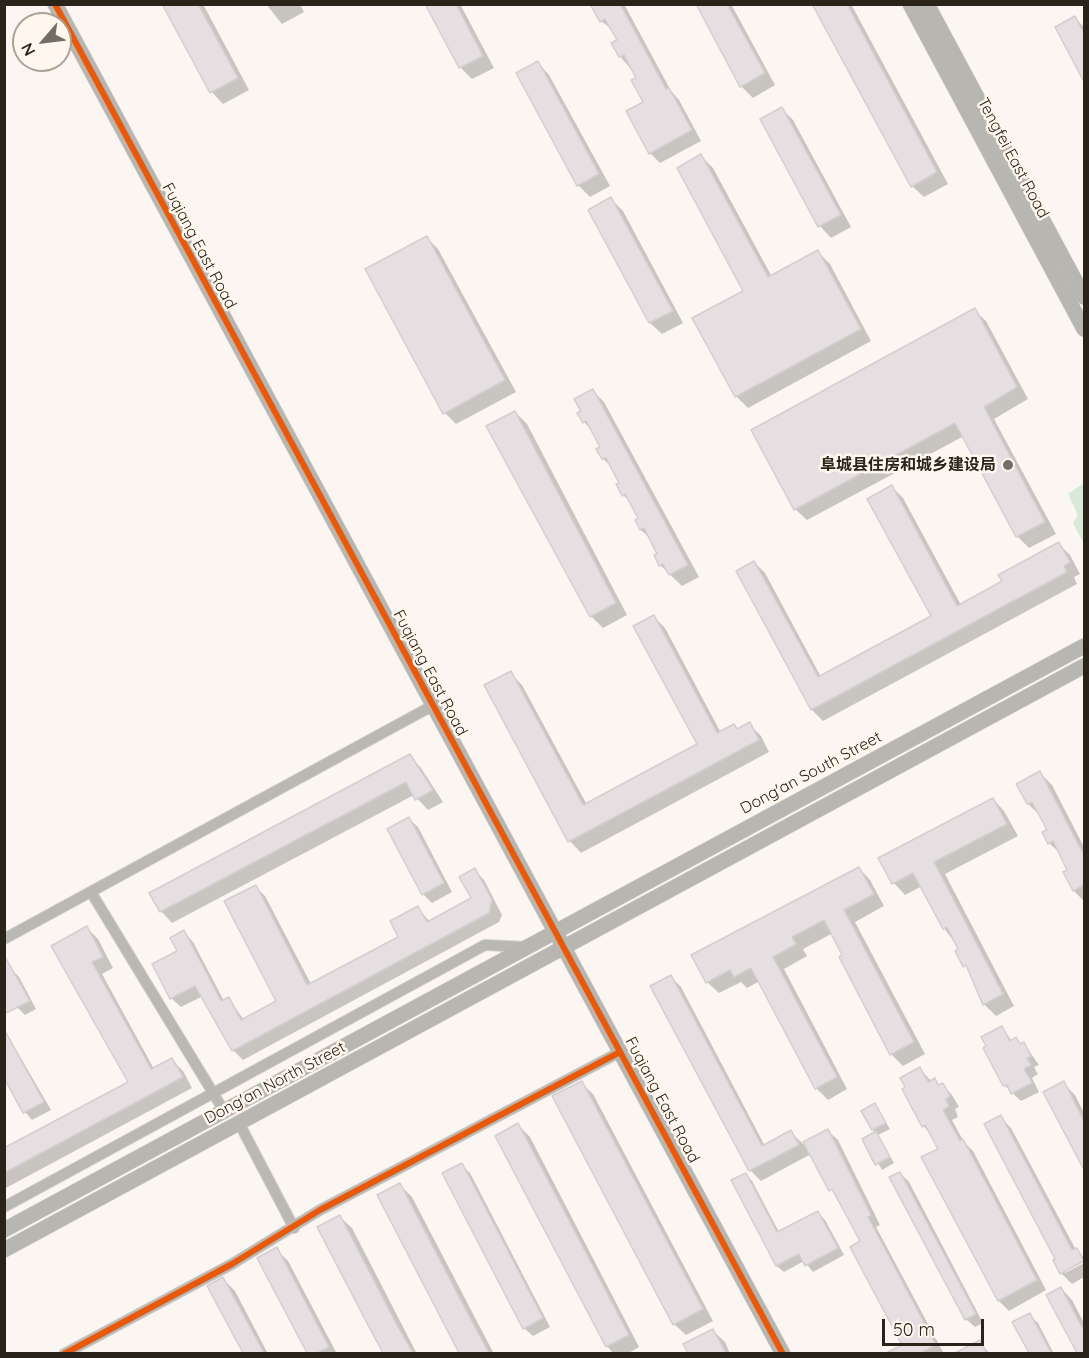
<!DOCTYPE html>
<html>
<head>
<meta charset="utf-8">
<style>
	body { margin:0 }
	#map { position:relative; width:1089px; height:1358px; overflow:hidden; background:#fbf6f1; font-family:Quicksand,sans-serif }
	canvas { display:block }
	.frame { position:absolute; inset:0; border:6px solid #2a231a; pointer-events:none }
	.north { position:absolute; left:12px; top:12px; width:60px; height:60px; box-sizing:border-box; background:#fff7ed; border:2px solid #aaa299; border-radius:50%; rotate:242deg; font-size:16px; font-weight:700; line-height:24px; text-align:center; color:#2a231a }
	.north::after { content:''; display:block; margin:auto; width:21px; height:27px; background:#736d65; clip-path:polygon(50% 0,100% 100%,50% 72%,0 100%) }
	.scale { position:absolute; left:882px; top:1319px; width:102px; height:27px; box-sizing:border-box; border:3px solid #2a231a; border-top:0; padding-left:8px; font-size:18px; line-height:21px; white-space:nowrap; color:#2a231a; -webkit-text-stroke:4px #fff7ed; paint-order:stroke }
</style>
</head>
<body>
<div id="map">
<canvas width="1089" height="1358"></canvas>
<div class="frame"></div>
<div class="north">N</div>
<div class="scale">50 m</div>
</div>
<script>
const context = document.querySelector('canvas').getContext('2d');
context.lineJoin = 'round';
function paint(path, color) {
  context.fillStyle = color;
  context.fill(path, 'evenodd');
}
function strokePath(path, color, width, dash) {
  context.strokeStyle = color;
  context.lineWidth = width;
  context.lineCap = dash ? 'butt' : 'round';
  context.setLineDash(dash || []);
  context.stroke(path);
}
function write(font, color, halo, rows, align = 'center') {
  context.font = font + ' Quicksand,"Noto Sans SC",sans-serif';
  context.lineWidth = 5;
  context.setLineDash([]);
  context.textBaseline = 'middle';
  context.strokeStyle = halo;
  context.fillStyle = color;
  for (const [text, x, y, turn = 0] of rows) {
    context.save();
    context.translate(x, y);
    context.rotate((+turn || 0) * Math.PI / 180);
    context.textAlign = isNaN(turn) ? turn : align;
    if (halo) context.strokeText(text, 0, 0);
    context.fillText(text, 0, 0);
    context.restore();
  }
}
const green = new Path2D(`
	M1084 483V544L1073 523 1078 515 1068 494Z`);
const shadow = new Path2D(`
	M164 4H203L249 90 223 104 212 92Z
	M266 4H300L304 12 282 24Z
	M426 4H460L494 68 472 79 461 68Z
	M592 4H624L671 91 679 100 701 141 660 163 650 153 645 102 638 78 620 56 619 41 613 30 601 21Z
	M697 4H731L775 85 753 98 741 86Z
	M814 4H851L948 184 924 197 912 186Z
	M1075 18 1084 27V79L1057 28Z
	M538 63 549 75 610 186 590 197 578 185 518 74Z
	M782 109 793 120 851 227 831 238 820 226Z
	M701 156 713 168 772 277 818 252 830 264 871 341 748 408 736 396 745 291Z
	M611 199 623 211 683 323 662 334 650 323 590 211Z
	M427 238 438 249 516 392 456 424 445 413Z
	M974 310 986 321 1028 399 994 419 1056 534 1029 548 1018 537 964 436 807 520 795 509Z
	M593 391 604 402 699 577 682 586 660 565 659 554 651 539 641 530 637 521 640 519 633 504 623 495 621 483 613 468 603 459 602 448 593 432 584 422 583 412Z
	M515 412 527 424 627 615 603 628 591 616Z
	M892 487 903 498 961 605 1004 582 1059 544 1070 555 1080 574 1074 577 1077 584 823 721 812 710 738 571 754 562 765 573 821 677 933 617Z
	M653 616 665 628 721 733 734 726 738 730 749 724 761 736 769 752 581 853 570 841 510 673 522 685 587 805 699 745Z
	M410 756 421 768 443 802 428 810 414 795 172 923 161 911Z
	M1040 773 1052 785 1084 847V901L1074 891 1065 873 1069 870 1062 855 1049 843V831L1041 816 1028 804 1018 785Z
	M993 799 1004 811 1018 836 945 874 1014 1006 996 1016 984 1004 971 973 957 952 960 950 944 928 922 886 905 895 894 883 880 859Z
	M409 819 418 827 452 892 432 903 423 894Z
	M859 868 870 880 884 906 855 922 925 1054 903 1066 891 1054 833 933 803 949 807 956 784 969 847 1089 828 1100 816 1088 760 981 747 988 741 982 719 993 707 982Z
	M475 870 484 880 502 915 499 922 243 1060 233 1050 203 996 181 1007 171 998 184 932 193 942 224 1001 229 999 244 1020 278 1002 256 887 265 896 311 984 400 938 418 908 430 922 473 899Z
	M87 928 98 939 113 968 102 974 154 1069 172 1060 183 1071 192 1088 4 1189V1150L130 1082 53 946Z
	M11 969 19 977 36 1009 25 1015 17 1007Z
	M671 977 681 987 765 1146 791 1132 803 1144 828 1131 838 1140 880 1225 876 1227 944 1354H889L904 1345 862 1242 811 1154 761 1181 750 1170Z
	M1002 1028 1012 1041 1016 1039 1021 1045 1024 1044 1039 1065 1034 1067 1038 1074 1032 1078 1039 1092 1021 1101 1004 1085Z
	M4 1029 51 1110 32 1120 25 1112 4 1075Z
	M920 1069 932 1082 934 1080 940 1086 942 1084 952 1095 959 1107 955 1109 958 1117 952 1120 964 1142 973 1151 1046 1290 1009 1311 999 1301 923 1158 940 1149 933 1136 923 1126 904 1089Z
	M581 1083 593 1094 713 1321 686 1335 674 1324Z
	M1063 1083 1075 1095 1084 1113V1167L1045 1093Z
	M875 1105 890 1129 878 1135 894 1163 882 1170 864 1140 876 1133 873 1130Z
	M1000 1117 1011 1128 1076 1250 1084 1257 1065 1269V1273L1084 1263V1277L1072 1284 1061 1273Z
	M518 1125 530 1137 639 1347 627 1354H614L607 1346Z
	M461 1165 470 1173 550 1327 533 1336 524 1328Z
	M900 1173 909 1182 983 1323 975 1327 966 1319Z
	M745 1174 752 1181 779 1232 818 1213 825 1220 844 1255 813 1272 804 1261 784 1272 777 1266 733 1181Z
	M400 1185 412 1197 494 1354H461L379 1196Z
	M340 1217 352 1228 417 1354H384L319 1228Z
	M276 1249 288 1261 337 1354H309L259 1258Z
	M223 1279 235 1291 268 1354H245L210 1286Z
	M1061 1288 1072 1300 1084 1323V1354H1078L1048 1295Z
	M1029 1315 1038 1323 1054 1354H1031L1014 1323Z
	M713 1331 725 1342 730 1354H690L685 1345Z
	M980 1342 990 1354H963L962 1352Z`);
const building = new Path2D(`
	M162 4H198L238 78 210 93Z
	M425 4H456L483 56 459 68Z
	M590 4H620L666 89 669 88 692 130 649 154 626 111 643 102 631 80 636 78 624 55 619 57 611 43 617 40 605 19 600 22Z
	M696 4H727L765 73 740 87Z
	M812 4H847L937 172 911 187Z
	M1075 16 1084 33V82L1055 27Z
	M538 61 599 174 577 186 516 73Z
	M782 107 841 215 818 227 760 119Z
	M701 154 768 277 818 250 861 329 735 397 692 318 743 291 677 168Z
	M611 197 673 311 649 323 588 210Z
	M427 236 505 380 443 414 365 269Z
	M975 308 1017 387 984 407 1045 522 1016 537 955 423 794 510 751 430Z
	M593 389 688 565 669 575 663 564 659 566 654 555 657 554 644 528 640 530 635 520 638 518 625 494 622 496 616 484 619 483 606 458 602 459 596 449 600 447 586 421 583 423 577 413 581 411 574 399Z
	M515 411 616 603 590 617 486 426Z
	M892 485 957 606 1002 581 998 575 1059 542 1070 562 1064 566 1067 572 811 710 736 571 754 561 818 677 931 616 867 499Z
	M654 615 717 733 734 724 737 729 750 722 759 740 568 842 484 685 511 671 583 805 697 744 633 626Z
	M410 754 433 790 415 800 406 782 160 912 149 893Z
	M1040 771 1084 855V885L1073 891 1063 872 1067 870 1053 841 1048 844 1042 832 1047 830 1032 802 1027 804 1016 784Z
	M993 798 1007 824 934 862 1003 994 983 1005 966 965 963 967 955 951 958 949 947 927 943 929 913 873 892 884 878 858Z
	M409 817 444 883 422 895 387 829Z
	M859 867 874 894 844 910 914 1042 890 1055 839 957 842 955 824 920 792 937 796 944 773 957 837 1077 815 1089 751 968 734 977 730 970 706 983 691 955Z
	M475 868 492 900 489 913 232 1051 195 986 170 999 152 964 177 951 170 938 184 930 221 1001 229 997 241 1020 276 1001 224 901 256 885 307 985 398 937 390 921 418 906 427 922 471 898 459 877Z
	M87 926 103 957 92 962 151 1069 172 1058 183 1077 4 1173V1148L128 1082 51 946Z
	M4 955 30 1001 4 1014Z
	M671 975 762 1146 791 1130 799 1145 749 1171 650 986Z
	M1002 1026 1010 1041 1016 1037 1020 1044 1024 1042 1031 1056 1027 1058 1031 1065 1024 1069 1032 1083 1011 1094 1007 1085 1003 1086 983 1048 986 1046 981 1037Z
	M4 1029 44 1102 23 1113 4 1078Z
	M920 1067 928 1082 935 1078 938 1085 943 1083 950 1096 946 1099 949 1106 943 1110 960 1141 963 1139 1037 1280 998 1301 921 1157 938 1149 925 1125 922 1127 902 1089 905 1087 900 1078Z
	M582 1081 703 1309 673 1325 552 1096Z
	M1064 1081 1084 1121V1170L1043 1092Z
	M875 1103 886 1123 872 1130 861 1111Z
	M1001 1115 1072 1250 1077 1248 1084 1261 1060 1274 1053 1260 1055 1259 984 1124Z
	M518 1123 629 1335 606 1347 495 1136Z
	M828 1129 871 1215 868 1217 936 1345 920 1353H886L902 1345 850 1247 860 1241 832 1189 829 1191 803 1142Z
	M876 1131 890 1157 875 1165 862 1139Z
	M462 1163 543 1318 523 1329 442 1173Z
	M900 1172 976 1314 965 1320 889 1177Z
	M746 1173 777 1232 818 1211 838 1248 805 1266 799 1254 776 1266 731 1180Z
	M400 1183 458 1295 489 1353H459L429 1295 377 1195Z
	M340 1215 398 1327 413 1353H383L369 1327 317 1227Z
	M277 1247 329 1347 317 1353H307L257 1258Z
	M223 1277 264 1353H243L207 1286Z
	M1061 1287 1084 1331V1353H1077L1046 1295Z
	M1030 1313 1051 1353H1029L1012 1322Z
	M713 1329 726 1353H688L683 1344Z
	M980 1340 987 1353H955Z`);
const street = new Path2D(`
	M91 892 224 1111
	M4 939 432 706
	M239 1123 294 1228
	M4 1207 485 945 526 947
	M64 1354 232 1264 320 1210 620 1052`);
const secondary = new Path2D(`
	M55 4 783 1354
	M910 4 1084 329
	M927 4 1084 297
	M4 1230 1084 646
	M4 1250 1084 666`);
const cycleway = new Path2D(`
	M55 4 783 1354
	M64 1354 232 1264 320 1210 620 1052`);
const markers = [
	[1008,465,6,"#736d65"]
];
const streetNames = [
	["Tengfei East Road",1013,158,62],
	["Fuqiang East Road",199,246,62],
	["Fuqiang East Road",430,673,62],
	["Dong'an South Street",811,773,-28],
	["Dong'an North Street",275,1083,-28],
	["Fuqiang East Road",662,1100,62]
];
const poiNames = [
	["阜城县住房和城乡建设局",996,465]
];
paint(green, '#d8ead7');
paint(shadow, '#0003');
paint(building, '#e5dfe2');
strokePath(building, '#d3ced0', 1.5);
strokePath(street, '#d5d0cb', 12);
strokePath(secondary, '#d5d0cb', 16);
strokePath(street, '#b9b8b2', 10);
strokePath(secondary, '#b8b6b0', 15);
strokePath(cycleway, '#e8590c', 6);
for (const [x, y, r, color] of markers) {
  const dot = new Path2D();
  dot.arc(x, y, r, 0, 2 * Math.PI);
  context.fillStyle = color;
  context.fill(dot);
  strokePath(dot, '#fff7ed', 2);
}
write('16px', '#2a231a', '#fff7ed', streetNames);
write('bold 16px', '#2a231a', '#fff7ed', poiNames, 'right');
</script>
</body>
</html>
